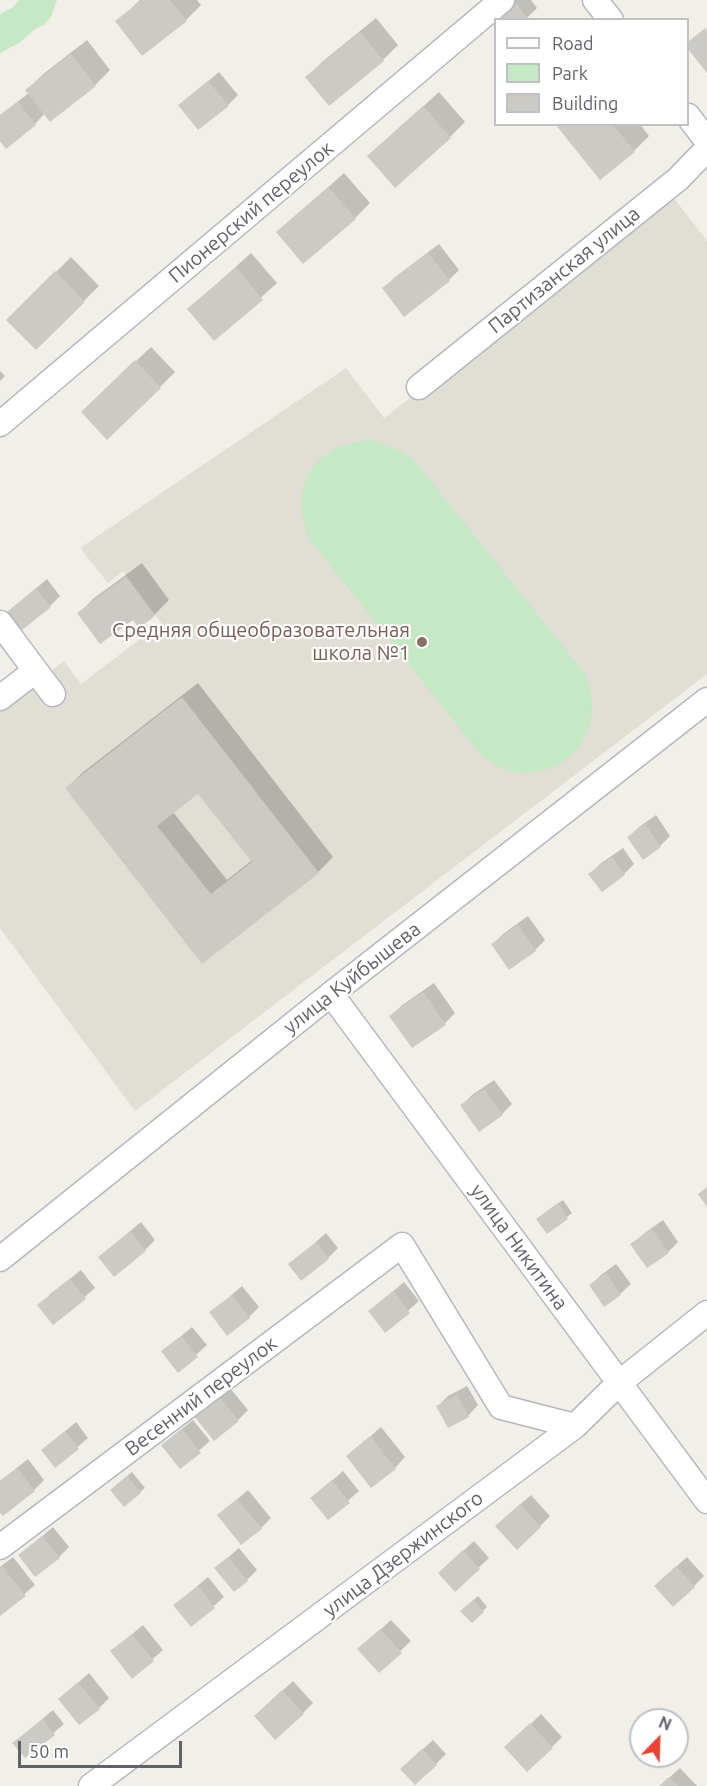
<!DOCTYPE html>
<html>
<head>
<meta charset="utf-8">
<style>
	body { margin:0 }
	#map { position:relative; width:707px; height:1786px; overflow:hidden; background:#f1efe8; font-family:Ubuntu,sans-serif }
	canvas { display:block }
	.legend { position:absolute; left:494px; top:18px; width:195px; height:108px; box-sizing:border-box; background:#fff; border:2px solid #bfc1c3; margin:0; padding:8px 10px; list-style:none; font-size:18px; color:#5f6368 }
	.legend li { display:flex; align-items:center; gap:12px; height:30px }
	.legend b { width:30px; border:2px solid #bfc1c3 }
	.north { position:absolute; left:629px; top:1708px; width:60px; height:60px; box-sizing:border-box; background:#fff; border:2px solid #bfc1c3; border-radius:50%; rotate:23deg; font-size:16px; font-weight:700; line-height:24px; text-align:center; color:#5f6368 }
	.north::after { content:''; display:block; margin:auto; width:21px; height:27px; background:#ea4335; clip-path:polygon(50% 0,100% 100%,50% 72%,0 100%) }
	.scale { position:absolute; left:18px; top:1741px; width:164px; height:27px; box-sizing:border-box; border:3px solid #5f6368; border-top:0; padding-left:8px; font-size:18px; line-height:21px; white-space:nowrap; color:#5f6368; -webkit-text-stroke:4px #fff; paint-order:stroke }
</style>
</head>
<body>
<div id="map">
<canvas width="707" height="1786"></canvas>
<ul class="legend">
<li><b style="height:8px;background:#fff"></b>Road</li>
<li><b style="height:16px;background:#c5e8c5"></b>Park</li>
<li><b style="height:16px;background:#cccac5"></b>Building</li>
</ul>
<div class="north">N</div>
<div class="scale">50 m</div>
</div>
<script>
const context = document.querySelector('canvas').getContext('2d');
context.lineJoin = 'round';
function paint(path, color) {
  context.fillStyle = color;
  context.fill(path, 'evenodd');
}
function strokePath(path, color, width, dash) {
  context.strokeStyle = color;
  context.lineWidth = width;
  context.lineCap = dash ? 'butt' : 'round';
  context.setLineDash(dash || []);
  context.stroke(path);
}
function write(font, color, halo, rows, align = 'center') {
  context.font = font + ' Ubuntu,sans-serif';
  context.lineWidth = 4.5;
  context.setLineDash([]);
  context.textBaseline = 'middle';
  context.strokeStyle = halo;
  context.fillStyle = color;
  for (const [text, x, y, turn = 0] of rows) {
    context.save();
    context.translate(x, y);
    context.rotate((+turn || 0) * Math.PI / 180);
    context.textAlign = isNaN(turn) ? turn : align;
    if (halo) context.strokeText(text, 0, 0);
    context.fillText(text, 0, 0);
    context.restore();
  }
}
const education = new Path2D(`
	M673 197 707 241V674L135 1111 0 928V709L64 661 81 684 161 623 123 571 108 583 80 548 346 368 384 418Z`);
const green = new Path2D(`
	M19 0H57L51 17 44 25 35 29 19 43 0 53V14L13 7Z
	M370 440C386 444 399 449 413 459L585 674C609 727 569 783 510 771 500 769 491 762 482 756L310 540C288 487 312 445 370 440Z`);
const shadow = new Path2D(`
	M140 0H197L201 5 186 20 117 22Z
	M502 0H531L537 8 525 20Z
	M376 18 398 45 383 60 307 77 322 62Z
	M87 40 110 70 95 85 51 120 45 113 35 124 0 139V115L29 93 27 90 42 75Z
	M219 72 238 95 228 105H180Z
	M439 92 465 122 450 137 369 156Z
	M557 124H640L649 136 634 151Z
	M344 173 370 203 355 218 278 232Z
	M439 244 459 270 449 280 384 288 394 278Z
	M251 253 277 283 215 339 189 309Z
	M71 257 99 286 36 348 8 320Z
	M151 347 175 372 160 387 98 397Z
	M0 371 5 376 0 381Z
	M142 563 169 600 154 615 140 626 133 618 79 613 94 598Z
	M47 579 60 596 50 606 4 616Z
	M198 683 333 857 318 872 202 962 67 788 82 773ZM198 792 252 860 227 880 173 812Z
	M656 815 670 836 660 846 629 837 639 827Z
	M623 848 634 864 624 874H590L600 864Z
	M528 916 545 940 535 950 493 944 503 934Z
	M434 983 455 1013 445 1023 391 1016 401 1006Z
	M494 1080 512 1104 502 1114 462 1105 472 1095Z
	M563 1200 572 1213 548 1232 543 1214Z
	M663 1220 678 1242 668 1252 632 1245 642 1235Z
	M141 1222 155 1240 145 1250 100 1257Z
	M326 1233 338 1248 328 1258 290 1265Z
	M616 1264 631 1284 620 1294 605 1305 591 1285 601 1275Z
	M81 1270 95 1288 54 1323 49 1295Z
	M404 1282 419 1301 385 1331 370 1311Z
	M242 1286 259 1307 249 1317 211 1313Z
	M192 1327 207 1345 178 1371 163 1351Z
	M467 1386 478 1405 468 1416 438 1406 448 1396Z
	M230 1388 248 1410 238 1420 196 1417Z
	M193 1420 210 1441 180 1467 174 1435Z
	M76 1422 88 1438 55 1466 43 1450Z
	M381 1427 405 1457 395 1468 348 1456Z
	M28 1459 44 1480 34 1490 0 1511V1481Z
	M343 1471 359 1491 328 1518 312 1498Z
	M132 1472 145 1488 140 1492 116 1485Z
	M248 1490 271 1518 261 1528 219 1515Z
	M531 1495 550 1516 540 1526 507 1516Z
	M53 1527 69 1547 59 1557 20 1555Z
	M474 1541 489 1558 455 1590 450 1563Z
	M239 1548 257 1570 247 1580 216 1568Z
	M13 1557 35 1585 1 1614 0 1567Z
	M687 1557 704 1576 694 1586 666 1576Z
	M208 1577 224 1597 192 1625 175 1605Z
	M478 1596 487 1607 472 1621 462 1611Z
	M391 1620 411 1641 379 1671 369 1640Z
	M143 1625 163 1650 132 1677 112 1651Z
	M89 1673 109 1698 99 1708 60 1699Z
	M293 1681 313 1703 303 1713 266 1706Z
	M53 1710 64 1724 26 1756 14 1743Z
	M541 1714 562 1737 552 1747 517 1737Z
	M433 1740 446 1754 436 1764 412 1759Z
	M680 1768 697 1786H660Z`);
const building = new Path2D(`
	M142 0H170L187 21 142 56 115 21Z
	M513 0 529 20H501L492 9Z
	M705 28 707 31V73L688 49V42Z
	M360 32 384 61 329 106 305 77Z
	M71 54 96 86 50 122 25 90Z
	M208 81 229 106 198 130 178 105Z
	M18 102 36 125 6 149 0 141V115Z
	M423 106 451 138 395 188 367 156Z
	M555 124H612L635 152 600 180Z
	M328 187 356 219 303 264 276 232Z
	M428 253 450 281 404 317 382 288Z
	M236 267 263 300 214 341 187 309Z
	M55 271 85 302 36 350 6 320Z
	M135 360 161 388 107 440 81 412Z
	M126 577 155 616 139 628 133 620 100 644 77 613Z
	M36 588 51 607 17 634 2 616Z
	M182 697 319 873 202 964 65 788ZM198 794 252 862 211 894 157 826Z
	M645 824 661 847 643 860 627 837Z
	M612 857 625 875 602 892 588 874Z
	M518 925 536 951 509 970 491 944Z
	M423 992 446 1025 412 1048 389 1016Z
	M484 1089 503 1115 479 1132 460 1105Z
	M707 1187V1207L698 1194Z
	M558 1203 568 1219 547 1234 536 1219Z
	M652 1229 669 1253 647 1268 630 1244Z
	M130 1231 146 1251 114 1277 98 1257Z
	M316 1242 329 1259 301 1281 288 1264Z
	M606 1273 621 1295 604 1307 589 1285Z
	M70 1279 86 1299 53 1325 37 1305Z
	M393 1291 410 1313 385 1333 368 1311Z
	M232 1295 250 1318 227 1336 209 1312Z
	M181 1336 198 1357 178 1373 161 1351Z
	M457 1395 469 1417 448 1428 436 1406Z
	M219 1397 239 1421 214 1441 194 1416Z
	M182 1429 201 1453 180 1469 161 1445Z
	M65 1431 79 1449 55 1468 41 1450Z
	M370 1436 396 1469 371 1488 346 1456Z
	M17 1468 35 1491 3 1516 0 1513V1481Z
	M127 1476 141 1493 124 1507 110 1490Z
	M332 1480 350 1503 328 1520 310 1498Z
	M237 1499 262 1529 241 1545 217 1515Z
	M520 1504 541 1527 517 1550 495 1526Z
	M42 1536 60 1558 35 1577 18 1555Z
	M463 1550 480 1569 455 1592 438 1573Z
	M228 1557 248 1581 234 1592 214 1568Z
	M2 1566 26 1596 0 1616V1568Z
	M676 1566 695 1587 673 1607 654 1586Z
	M198 1586 215 1608 191 1627 173 1605Z
	M473 1600 484 1612 472 1623 460 1611Z
	M380 1629 402 1653 379 1673 357 1649Z
	M132 1634 154 1661 132 1679 110 1651Z
	M78 1682 100 1709 79 1725 58 1699Z
	M282 1690 304 1714 275 1740 254 1716Z
	M43 1719 55 1735 25 1758 12 1743Z
	M530 1723 553 1748 527 1772 504 1747Z
	M422 1749 437 1765 415 1785 400 1769Z
	M669 1777 678 1786H659Z`);
const minor = new Path2D(`
	M595 0 611 20
	M688 116 707 141
	M419 387 678 179 707 149
	M0 424 502 0
	M0 623 53 694
	M0 698 35 671
	M331 994 707 1501
	M0 1259 331 994 707 700
	M0 1547 402 1245 501 1407 575 1426
	M91 1786 575 1426 619 1383 707 1313`);
const markers = [
	[422,642,6,"#8d6e63"]
];
const streetNames = [
	["Пионерский переулок",251,212,-40],
	["Партизанская улица",564,270,-39],
	["улица Куйбышева",352,978,-38],
	["улица Никитина",519,1247,54],
	["Весенний переулок",201,1396,-37],
	["улица Дзержинского",403,1554,-37]
];
const educationNames = [
	["Средняя общеобразовательная",410,630],
	["школа №1",410,653]
];
paint(education, '#e1ded6');
paint(green, '#c5e8c5');
paint(shadow, '#0003');
paint(building, '#cccac5');
strokePath(minor, '#b5b8bc', 27);
strokePath(minor, '#fff', 24);
for (const [x, y, r, color] of markers) {
  const dot = new Path2D();
  dot.arc(x, y, r, 0, 2 * Math.PI);
  context.fillStyle = color;
  context.fill(dot);
  strokePath(dot, '#fff', 2);
}
write('20px', '#5f6368', '#fff', streetNames);
write('20px', '#785e54', '#fff', educationNames, 'right');
</script>
</body>
</html>
